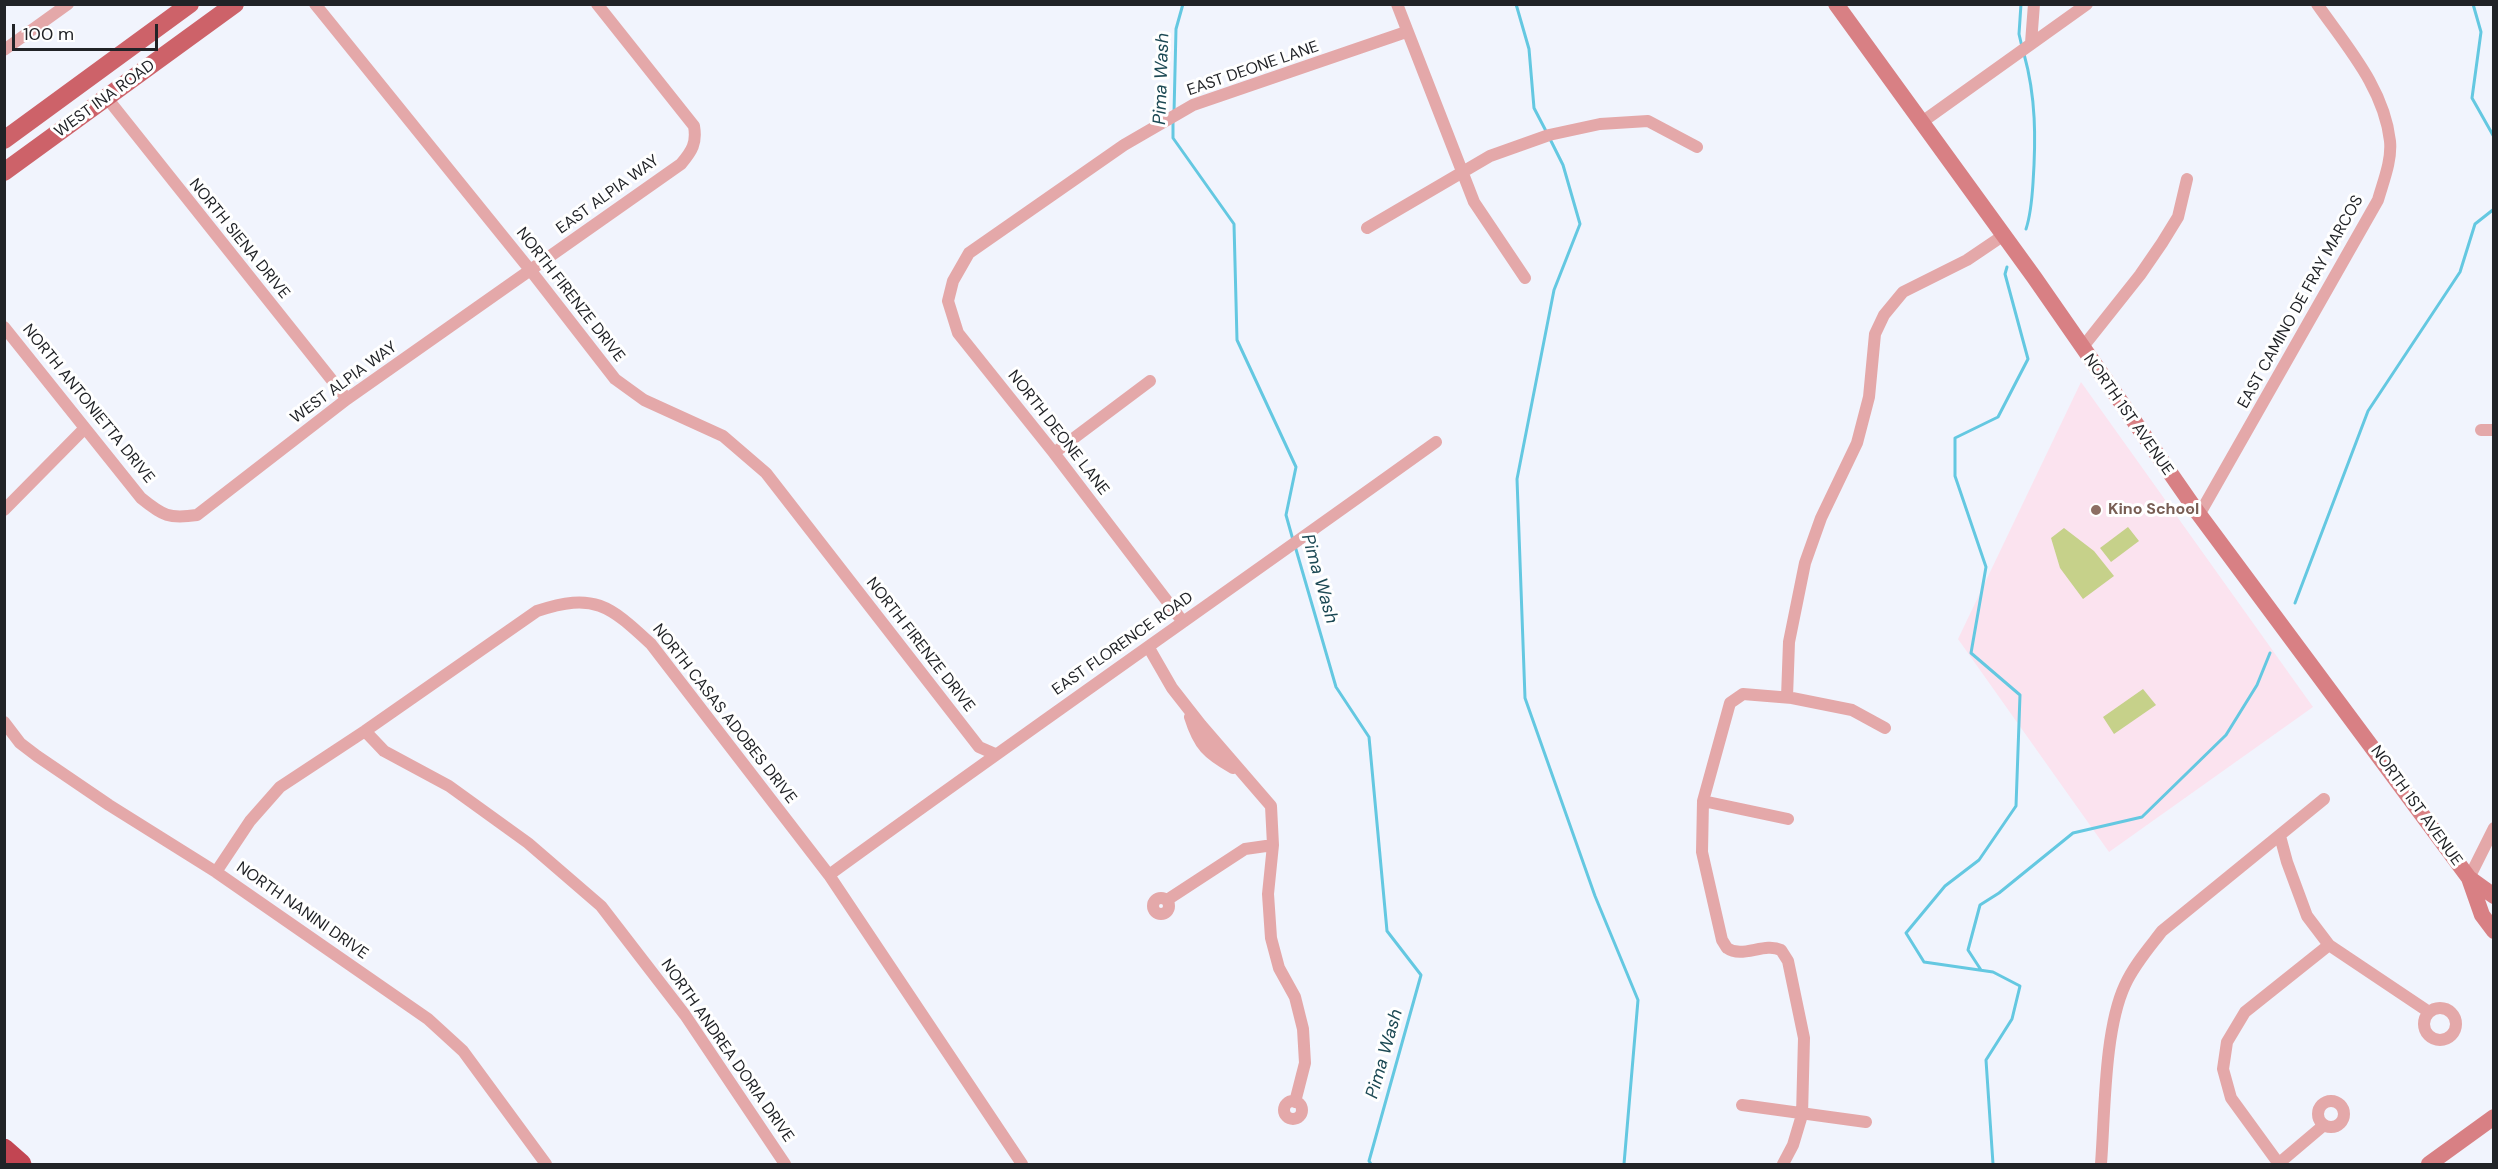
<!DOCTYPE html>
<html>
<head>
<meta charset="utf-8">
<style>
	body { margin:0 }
	#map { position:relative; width:2498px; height:1169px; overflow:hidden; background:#f1f4fd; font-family:"DM Sans",sans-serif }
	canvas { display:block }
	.frame { position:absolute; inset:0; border:6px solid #212327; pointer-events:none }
	.scale { position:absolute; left:12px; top:24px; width:146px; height:27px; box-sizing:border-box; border:3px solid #212327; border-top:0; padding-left:8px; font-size:18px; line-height:21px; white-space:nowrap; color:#212327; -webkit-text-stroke:4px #fff; paint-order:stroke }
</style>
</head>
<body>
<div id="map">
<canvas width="2498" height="1169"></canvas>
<div class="frame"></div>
<div class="scale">100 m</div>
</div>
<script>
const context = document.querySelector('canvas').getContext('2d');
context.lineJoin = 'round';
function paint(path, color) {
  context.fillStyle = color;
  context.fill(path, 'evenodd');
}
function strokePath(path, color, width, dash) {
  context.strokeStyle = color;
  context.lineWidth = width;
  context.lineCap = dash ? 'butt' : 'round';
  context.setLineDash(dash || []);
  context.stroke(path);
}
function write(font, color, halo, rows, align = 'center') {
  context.font = font + ' "DM Sans",sans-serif';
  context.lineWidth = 6;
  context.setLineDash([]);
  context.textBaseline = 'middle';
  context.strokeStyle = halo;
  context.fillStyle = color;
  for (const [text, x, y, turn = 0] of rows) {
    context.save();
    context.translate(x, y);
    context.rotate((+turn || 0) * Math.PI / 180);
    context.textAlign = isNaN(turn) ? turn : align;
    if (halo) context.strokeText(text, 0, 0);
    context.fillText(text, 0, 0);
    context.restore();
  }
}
const education = new Path2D(`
	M2081 382 2313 707 2109 852 1958 639Z`);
const green = new Path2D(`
	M2128 527 2139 541 2111 562 2100 548Z
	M2064 528 2094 551 2114 576 2083 599 2060 568 2051 538Z
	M2143 689 2156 705 2114 734 2103 717Z`);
const stream = new Path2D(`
	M1516 4 1529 49 1534 108 1547 133
	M2021 4 2019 34 2022 47
	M2473 4 2481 32 2472 98 2494 137
	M2024 54C2036 97 2036 139 2033 183 2032 199 2031 214 2026 229
	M1174 113 1176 29 1183 4
	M1173 119V138L1234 224 1237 340 1296 467 1286 515 1293 540
	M1550 139 1563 165 1580 224 1554 290 1517 479 1525 698 1595 896 1638 1000 1624 1164
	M1295 546 1336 687 1369 737 1387 931 1421 975 1369 1161 1371 1164
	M2295 603 2368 411 2460 272 2475 224 2494 209
	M1981 970 1968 950 1980 905 1999 893 2073 833 2142 817 2226 735 2257 685 2270 653
	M1993 1164 1986 1060 2012 1019 2020 986 1993 972 1924 962 1906 933 1945 886 1979 860 2016 806 2020 695 1971 653 1986 567 1955 476V438L1998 417 2028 359 2005 274 2007 267`);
const street = new Path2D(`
	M315 4 531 271 615 379 644 400 723 436 766 473 979 747 995 754
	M1397 4 1474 202 1525 278
	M2031 43 2034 4
	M4 50 68 4
	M107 98 347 399
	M1922 122 2087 4
	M1367 228 1490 156 1549 135 1600 124 1648 121 1697 147
	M4 327 141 498C163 516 169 519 197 515L347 399 681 164C692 151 697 143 694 126L597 4
	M2082 348 2140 275 2162 243 2178 217 2187 179
	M2481 430H2494
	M1054 453 1150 381
	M4 510 85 428
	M2199 515 2378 200C2383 182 2392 161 2390 141 2384 88 2347 47 2317 4
	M1183 622 1054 453 958 333 948 301 953 281 969 253 1124 145 1193 105 1406 32
	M1149 648 1172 688 1201 725 1271 806 1273 845 1268 894 1271 938 1279 968 1295 997 1303 1029 1305 1063 1295 1102
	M1787 697 1789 642 1805 563 1821 518 1857 443 1869 397 1875 334 1884 315 1903 292 1967 260 2004 235
	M1190 717C1199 746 1208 754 1233 768
	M4 722 20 743 37 756 109 805 216 872 428 1019 463 1051 546 1164
	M365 731 384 751 449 786 528 843 601 906 685 1015 785 1164
	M1703 801 1788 819
	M2280 836 2287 862 2307 916 2329 945 2429 1012
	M216 872 250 821 280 787 365 731 537 611C594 592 609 605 651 644L829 875 1022 1164
	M829 875C1030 729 1234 587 1436 442
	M2469 878 2494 828
	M1153 906a8 8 0 1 1 16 0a8 8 0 1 1-16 0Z
	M1167 900 1245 849 1273 845
	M1727 948 1722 940 1702 852 1703 801 1730 703 1743 694 1792 698 1852 710 1885 728
	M1727 948C1742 959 1764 942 1781 950
	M1781 950 1788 961 1804 1038 1802 1115 1793 1145 1783 1164
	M2424 1024a16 16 0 1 1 32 0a16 16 0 1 1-32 0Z
	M2318 1114a13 13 0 1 1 26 0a13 13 0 1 1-26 0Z
	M1284 1110a9 9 0 1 1 18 0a9 9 0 1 1-18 0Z
	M1742 1105 1866 1122
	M2101 1164C2105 1113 2104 1030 2125 985 2134 965 2149 948 2162 931L2324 799
	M2278 1164 2324 1125
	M2279 1164 2231 1098 2223 1069 2227 1042 2245 1012 2329 945`);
const secondary = new Path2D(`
	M1836 4 2034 277 2198 513 2469 878 2494 896
	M2469 878 2482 915 2494 931
	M2429 1164 2494 1117`);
const primary = new Path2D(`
	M4 140 190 4
	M4 172 235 4`);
const highway = new Path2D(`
	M4 1149 21 1164`);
const markers = [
	[2096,510,6,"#8d6e63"]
];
const streetNames = [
	["EAST DEONE LANE",1253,69,-19],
	["WEST INA ROAD",105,99,-36],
	["EAST ALPIA WAY",608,195,-36],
	["NORTH SIENA DRIVE",239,239,51],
	["NORTH FIRENZE DRIVE",570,295,52],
	["EAST CAMINO DE FRAY MARCOS",2301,302,-61],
	["WEST ALPIA WAY",344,383,-36],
	["NORTH ANTONIETTA DRIVE",88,404,51],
	["NORTH 1ST AVENUE",2128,415,55],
	["NORTH DEONE LANE",1058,433,52],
	["EAST FLORENCE ROAD",1123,644,-35],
	["NORTH FIRENZE DRIVE",920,645,52],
	["NORTH CASAS ADOBES DRIVE",724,714,52],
	["NORTH 1ST AVENUE",2416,806,54],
	["NORTH NANINI DRIVE",302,911,35],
	["NORTH ANDREA DORIA DRIVE",727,1051,55]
];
const educationNames = [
	["Kino School",2108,510]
];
const waterNames = [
	["Pima Wash",1162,79,-88],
	["Pima Wash",1319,579,74],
	["Pima Wash",1385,1054,-74]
];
paint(education, '#fbe3ef');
paint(green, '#c6d18a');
strokePath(stream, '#64c8e1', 3);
strokePath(street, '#e4a8a9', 12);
strokePath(secondary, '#d88084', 16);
strokePath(primary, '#cd6269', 18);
strokePath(highway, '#c24552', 21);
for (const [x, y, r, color] of markers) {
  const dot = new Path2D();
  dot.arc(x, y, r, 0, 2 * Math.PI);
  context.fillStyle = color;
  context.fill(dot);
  strokePath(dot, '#fff', 2);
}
write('16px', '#212327', '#fff', streetNames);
write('bold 16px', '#785e54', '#fff', educationNames, 'left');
write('italic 18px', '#1c4954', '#fff', waterNames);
</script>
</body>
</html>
